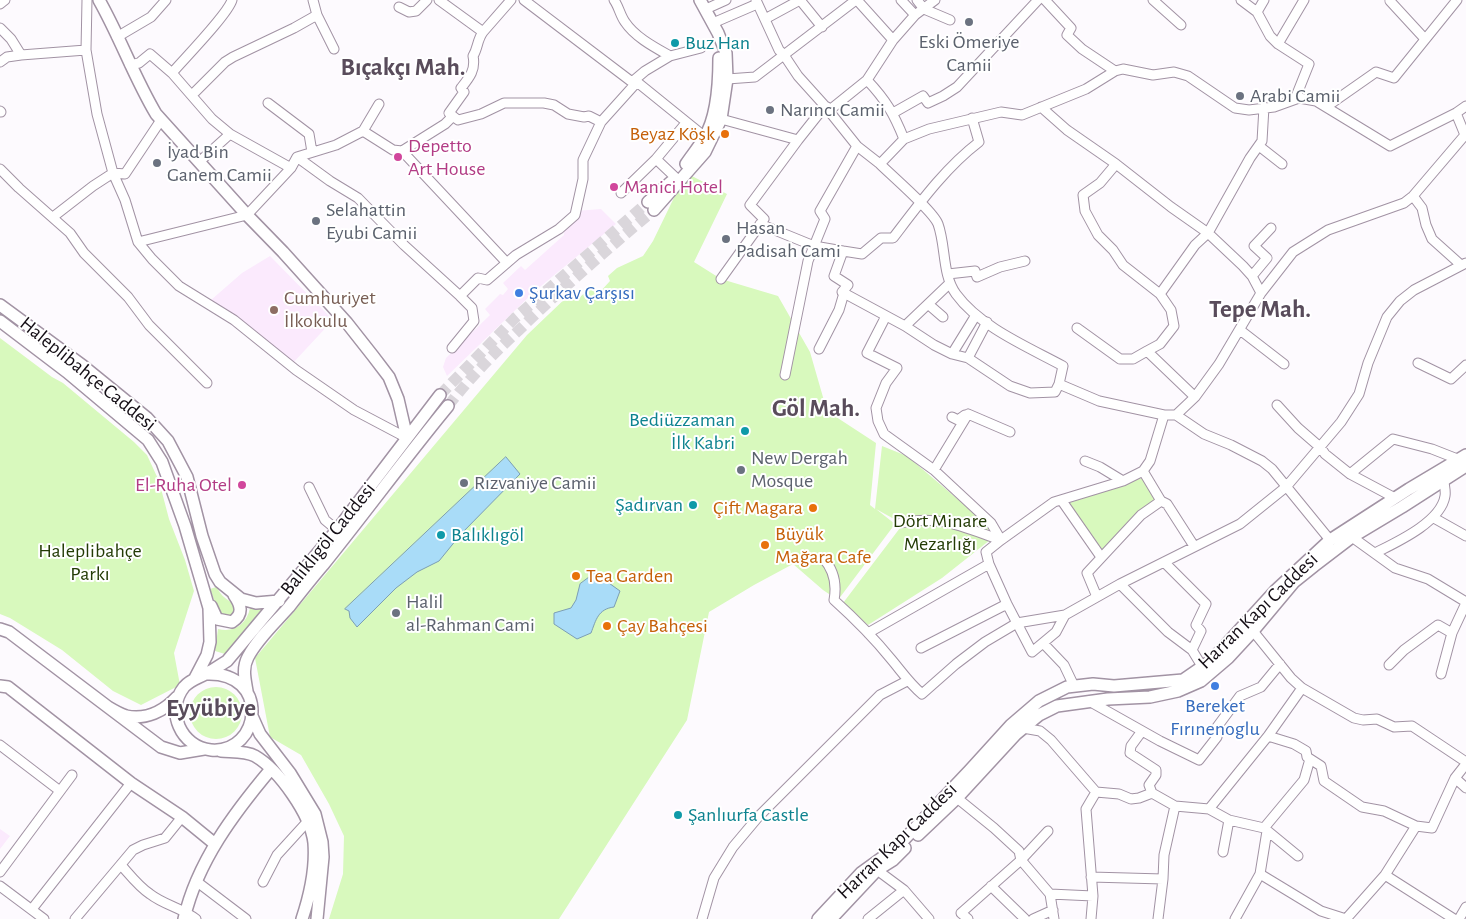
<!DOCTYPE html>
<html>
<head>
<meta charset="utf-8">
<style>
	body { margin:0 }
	canvas { display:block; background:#fdfafe }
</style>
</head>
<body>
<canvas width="1466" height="919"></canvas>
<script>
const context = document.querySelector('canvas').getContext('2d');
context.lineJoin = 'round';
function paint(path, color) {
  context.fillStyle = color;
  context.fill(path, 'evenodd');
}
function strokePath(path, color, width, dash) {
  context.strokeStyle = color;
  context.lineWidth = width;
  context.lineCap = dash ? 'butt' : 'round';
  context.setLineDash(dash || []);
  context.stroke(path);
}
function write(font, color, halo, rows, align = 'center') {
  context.font = font + ' "Alegreya Sans",sans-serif';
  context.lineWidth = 4;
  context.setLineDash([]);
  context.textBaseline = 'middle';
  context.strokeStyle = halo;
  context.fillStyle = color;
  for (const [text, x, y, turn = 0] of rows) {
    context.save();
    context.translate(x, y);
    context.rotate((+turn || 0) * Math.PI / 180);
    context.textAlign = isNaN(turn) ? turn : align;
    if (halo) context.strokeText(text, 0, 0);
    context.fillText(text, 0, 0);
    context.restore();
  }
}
const built = new Path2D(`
	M601 209 616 224 535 291 447 376 443 367 446 358 490 315 485 309 500 294 503 295 508 289 503 283 521 266 525 270 564 235 565 221 576 211Z
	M270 256 333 320 292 364 211 300 242 273Z
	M0 829 10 836 0 849Z`);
const green = new Path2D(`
	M686 173 727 194 694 262 721 279 778 296 810 352 827 411 876 443 870 505 875 509 882 446 907 456 988 525 990 540 942 578 868 625 843 603 903 524 876 509 895 524 838 600 823 590 793 564 754 585 709 612 687 720 559 919H329L343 874 344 836 329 804 301 755 270 737 255 658 527 335 571 293 580 297 590 288 598 294 610 281 608 276 617 268 643 256 653 241Z
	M0 338 52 377 63 383 134 442 147 455 159 481 169 519 185 560 194 591 174 653 180 685 141 705 113 691 62 650 10 618 0 614Z
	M1142 478 1155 499 1101 554 1066 504Z
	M216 587C219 590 221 595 224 597 230 602 233 602 236 610L232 616H223L219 613 210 589Z
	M250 608H264L225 654 215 651 218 629C234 633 247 624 250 608Z
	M190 713a26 26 0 1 1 52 0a26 26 0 1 1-52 0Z`);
const water = new Path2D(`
	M506 457 520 474 461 534 439 561 417 572 396 588 357 627 350 618 349 611 345 609Z
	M595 573 620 591 614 607C598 609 596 620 591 633L577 639 554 624V613L571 608 576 600 580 584Z`);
const secondaryTunnel = new Path2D(`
	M440 395 515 318 648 202
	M448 406C469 379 493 354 518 331 561 289 608 249 654 210`);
const street = new Path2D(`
	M87 0 86 50 97 114 113 173 125 200 138 242 152 259 179 286 234 320 296 370 354 410 407 438
	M439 0 483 32 511 0
	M524 0 632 82H637
	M614 0C619 7 620 15 625 22 635 37 654 47 670 56L701 48
	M857 0 893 40 915 15 935 0
	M901 0 915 15
	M917 0 924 9 950 20
	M1045 0 1071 28 1067 35 1082 49 1115 71
	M1153 0 1181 25
	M1241 0 1257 12 1270 36 1278 44 1309 64 1295 99
	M1391 0 1390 1 1425 39
	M0 4 5 0
	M399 7 409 12 416 11 427 0
	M706 9 726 0
	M1257 12 1264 0
	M317 15 334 49
	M765 19 800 0 822 27
	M713 23 757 4
	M0 28 11 39 21 55
	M483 32C477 40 478 48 473 56 476 70 469 78 461 88L464 92 449 113 458 120 481 114 504 103H544L554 105 568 114 584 117 589 116 601 122
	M117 37 151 17 166 0
	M1278 44 1304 0
	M0 62 7 57 21 55 86 50
	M130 65 139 63 150 54 172 73 212 119 230 134 291 168
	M172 73C184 59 228 14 232 0
	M727 79 755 77 856 0
	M867 80C886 100 894 114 904 139
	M632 82 645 71 670 56
	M192 95 225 62 233 57 294 28 317 15 313 0
	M268 103 309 134 312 152
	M825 106 831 109 867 80 893 40
	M825 106 857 146 880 164
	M1041 107 1067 130 1116 164 1171 207 1208 233 1243 266 1252 276 1261 293
	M1326 107 1376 72 1394 78 1457 0
	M0 111 1 112
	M893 113 923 96 928 103 943 96 957 87 1038 0
	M721 119 798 140 825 106 798 76 784 55 779 50 756 0
	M363 131 379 104
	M1259 146 1282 164
	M402 151 445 124 453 116
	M297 157 336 145 363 131 393 150 402 151 507 263
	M656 159 686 123
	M199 162 230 134
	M1116 164 1100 183 1083 195 1085 211 1098 235 1113 250 1123 265 1160 294
	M0 169 19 188 70 233 84 253 128 297 149 325 207 383
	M621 193 656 159 676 178
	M1413 196 1422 208 1426 225 1432 239 1461 265
	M53 217 93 186 113 173 125 174 161 120
	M760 224 814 246 843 251 834 276 848 285 842 292 905 326 934 345 952 354 968 358 1010 386 1030 393 1055 392 1059 384 1063 366C1028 347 980 327 956 294 942 275 946 246 938 224 933 211 892 176 880 164L904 139 929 129 1001 112 1022 115 1086 89 1115 71 1123 69 1153 75 1174 72 1188 76 1235 108 1249 110 1274 107 1299 98 1316 101 1390 146 1456 113 1466 106
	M138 242 247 215 291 168 297 157 330 181 358 198 404 245 460 296 472 308 474 321 452 348
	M843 251 862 254 881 238H893C919 204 945 168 979 142L972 118
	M948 274 975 271 977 277 1000 267 1025 261
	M1252 276 1267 258 1254 246 1271 228
	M721 279 764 219 750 205 798 140
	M460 296 478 278 487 280 516 255 559 229 575 215 583 179V160L601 122 637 82 705 137
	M928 304 943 317
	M905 326 950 283
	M1077 328 1120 359H1133L1147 351
	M1240 330 1284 364
	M819 349 839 310 844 293
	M952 354 976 315
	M968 358 987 322
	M1418 363 1451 379 1466 365
	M785 375 808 261 825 219 820 211 857 146
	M1059 384 1099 401 1164 415H1176L1204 434 1231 445 1262 461 1272 469 1330 540
	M1195 397 1147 351 1160 344 1174 326 1171 310 1160 294 1195 245 1208 233 1250 158 1262 141 1264 107
	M1277 405 1298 428 1321 448 1325 454 1350 474 1395 498
	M968 414 1010 432
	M1176 415 1195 397 1219 364 1261 293 1293 252 1328 230 1404 203 1413 196 1465 135 1456 113
	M952 417 958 420 965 415
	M1085 461 1100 467 1123 481
	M934 470 968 414
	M1143 471 1161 501 1167 504 1194 546
	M1350 474 1393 439 1432 449 1460 460
	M309 487 325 520 337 530
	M1062 501 1101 557
	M1434 518 1466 536
	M901 523C939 514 965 528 1001 540L1054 502 1123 481 1143 471 1150 461 1164 415
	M1352 537 1395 568 1428 579 1466 602
	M1375 553C1397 542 1441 522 1445 496 1446 491 1444 485 1444 481
	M823 558C834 570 837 584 834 600 854 618 874 638 891 659 902 672 909 683 922 694L956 664 985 642 1017 623 1065 615
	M1164 562 1206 604 1196 625 1201 631 1192 650 1203 668
	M989 564 1007 604 1032 652 1056 632 1065 615 1120 584 1240 524 1286 487 1341 422 1359 394 1368 363 1387 317 1400 301 1414 290 1466 263
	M1120 584 1168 632 1192 650
	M1097 597 1087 573 1141 515 1161 501
	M1253 631 1291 678 1302 688 1354 718 1363 720 1377 719 1394 727 1412 726 1466 762
	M868 633 989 564 986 552 1001 540 991 523 934 470 884 434 878 421 876 408 886 383 897 368 867 353 886 316
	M1043 643 1064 665 1074 686
	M921 648 1007 604
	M1389 665 1404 650 1438 625 1452 633
	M1441 674 1452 633 1466 603
	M1089 701 1160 741 1199 760 1217 737 1214 731 1240 696 1261 687 1280 664
	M1023 728 1040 731 1051 740 1096 792 1086 809 1093 896 1091 919
	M1142 731 1131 746 1130 753 1156 770V775L1149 785 1152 793 1175 806 1209 809 1229 820 1264 828 1298 856
	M1268 736 1294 744 1306 751 1307 757 1321 766 1324 781 1362 807 1384 811 1416 826 1432 828 1455 778 1466 764
	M0 745 60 791
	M1455 778 1466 788
	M1096 792 1119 794 1131 799 1139 798 1152 793
	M957 798 994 828 1019 851 1021 860 1050 894 1054 919
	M1209 809 1268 736 1302 688
	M1264 828 1304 780 1310 759
	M1223 852 1229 820
	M121 865C130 875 139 887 150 894 164 905 182 908 196 919
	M877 870 904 890 929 919
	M0 872 72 775
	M1260 874 1321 911 1346 919
	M1385 875 1454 919
	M1091 877 1163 879
	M196 881 246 919
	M263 882 277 855 308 821
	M0 886 44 919
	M991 886 1025 919
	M1050 894 1093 896
	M32 909 131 783
	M75 919 133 850 143 845 165 838 182 817
	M702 919 714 878 733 847 759 816 880 695 907 681
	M868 919 904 890
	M968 919 961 913 1021 860 1048 831
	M1033 919 1053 910
	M1158 919 1163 879 1164 855 1175 806
	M1235 919 1260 874 1267 831
	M1346 919 1385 875 1416 826
	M1459 919 1466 907`);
const secondary = new Path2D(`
	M99 0C120 37 134 77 156 114L247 215 283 252 347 323 373 356 389 377 398 399 407 438
	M686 164C692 155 699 147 704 138 717 118 719 81 719 58
	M648 202 671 182
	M654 210 705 152 721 119 727 79 726 53 718 33 700 0
	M0 305 83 366 147 418 168 441 187 477 202 536 215 574 220 582 241 599 256 603 279 601
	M0 321 67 372 148 440 162 462 185 526 209 608 210 642 207 655 195 678
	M211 606 217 619 232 622C244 614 241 605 234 595
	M0 629 9 632 108 707
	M206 674C271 671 262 754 211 750 181 747 165 711 184 687 191 679 199 678 207 673 214 670 220 665 227 661L337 530 440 395
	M0 686 8 687 131 783 182 817 215 844
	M247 691C245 679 242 668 248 657 258 638 275 623 289 607 300 593 311 579 323 565 365 513 405 458 448 406
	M177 697C164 711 146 720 126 716 120 714 113 710 108 707L161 747 180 753 204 749
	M252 716 260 734 290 773 315 814 322 842 323 857 317 919
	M221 751C231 752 246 751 255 756 279 770 311 815 314 843 316 869 310 895 302 919
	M918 835 957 798 1016 734 1039 715 1057 706 1108 699 1150 697 1178 691 1201 681 1228 658 1253 631 1294 582 1314 566 1352 537 1402 507 1466 466
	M184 919C197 862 234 813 271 769
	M818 919 861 873 897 847 970 770 1011 725 1039 701 1067 687 1093 684 1114 686 1183 680 1212 660 1275 591 1330 540 1409 489 1466 455
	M831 919 877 870 893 860 905 848`);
const markers = [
	[969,22,5,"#6b7280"],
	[675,43,5,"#0f9aa8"],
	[1240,96,5,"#6b7280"],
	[770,110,5,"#6b7280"],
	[725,134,5,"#e8710a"],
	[398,157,5,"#d1479c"],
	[157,163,5,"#6b7280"],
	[614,187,5,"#d1479c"],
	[316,221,5,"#6b7280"],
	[726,239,5,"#6b7280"],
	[519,293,5,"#3f7fe0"],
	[274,310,5,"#8d6e63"],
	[745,431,5,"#0f9aa8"],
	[741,470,5,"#6b7280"],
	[464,483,5,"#6b7280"],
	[242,485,5,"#d1479c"],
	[693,505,5,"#0f9aa8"],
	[813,508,5,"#e8710a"],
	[441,535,5,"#0f9aa8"],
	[765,545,5,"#e8710a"],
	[576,576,5,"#e8710a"],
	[396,613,5,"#6b7280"],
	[607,626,5,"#e8710a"],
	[1215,686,5,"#3f7fe0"],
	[678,815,5,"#0f9aa8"]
];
const worshipNames = [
	["Eski Ömeriye",969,42,"center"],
	["Camii",969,65,"center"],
	["Arabi Camii",1250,96],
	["Narıncı Camii",780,110],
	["İyad Bin",167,152],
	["Ganem Camii",167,175],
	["Selahattin",326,210],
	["Eyubi Camii",326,233],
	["Hasan",736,228],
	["Padisah Cami",736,251],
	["New Dergah",751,458],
	["Mosque",751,481],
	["Rızvaniye Camii",474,483],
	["Halil",406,602],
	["al-Rahman Cami",406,625]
];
const cultureNames = [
	["Buz Han",685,43],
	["Bediüzzaman",735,420,"right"],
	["İlk Kabri",735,443,"right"],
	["Şadırvan",683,505,"right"],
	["Balıklıgöl",451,535],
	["Şanlıurfa Castle",688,815]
];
const foodNames = [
	["Beyaz Köşk",715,134,"right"],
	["Çift Magara",803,508,"right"],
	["Büyük",775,534],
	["Mağara Cafe",775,557],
	["Tea Garden",586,576],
	["Çay Bahçesi",617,626]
];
const hotelNames = [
	["Depetto",408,146],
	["Art House",408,169],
	["Manici Hotel",624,187],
	["El-Ruha Otel",232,485,"right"]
];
const shopNames = [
	["Şurkav Çarşısı",529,293],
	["Bereket",1215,706,"center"],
	["Fırınenoglu",1215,729,"center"]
];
const educationNames = [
	["Cumhuriyet",284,298],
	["İlkokulu",284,321]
];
const streetNames = [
	["Haleplibahçe Caddesi",88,374,39],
	["Balıklıgöl Caddesi",328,539,-51],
	["Harran Kapı Caddesi",1258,611,-44],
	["Harran Kapı Caddesi",897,841,-44]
];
const parkNames = [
	["Dört Minare",940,521],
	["Mezarlığı",940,544],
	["Haleplibahçe",90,551],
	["Parkı",90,574]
];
const districtNames = [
	["Bıçakçı Mah.",403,67],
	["Tepe Mah.",1260,309],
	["Göl Mah.",816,408],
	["Eyyübiye",211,708]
];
paint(built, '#fbeafd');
paint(green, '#d8f9bd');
paint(water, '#a9dcf8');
strokePath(water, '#7c9eb4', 1);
strokePath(secondaryTunnel, '#dad6db', 11, [11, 5.5]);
strokePath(street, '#a293a4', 11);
strokePath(secondary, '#a293a4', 14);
strokePath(street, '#fff', 9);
strokePath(secondary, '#fff', 11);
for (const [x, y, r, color] of markers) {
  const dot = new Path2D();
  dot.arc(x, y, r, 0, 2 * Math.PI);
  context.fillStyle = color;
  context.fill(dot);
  strokePath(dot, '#fff', 2);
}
write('20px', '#5b616d', '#fff', worshipNames, 'left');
write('20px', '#0d838f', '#fff', cultureNames, 'left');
write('20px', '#c56008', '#fff', foodNames, 'left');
write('20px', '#b23c85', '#fff', hotelNames, 'left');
write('20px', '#366cbe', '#fff', shopNames, 'left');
write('20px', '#785e54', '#fff', educationNames, 'left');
write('20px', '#130d14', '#fff', streetNames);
write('20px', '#233b05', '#fff', parkNames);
write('bold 25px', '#594c5b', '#fff', districtNames);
</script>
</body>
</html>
